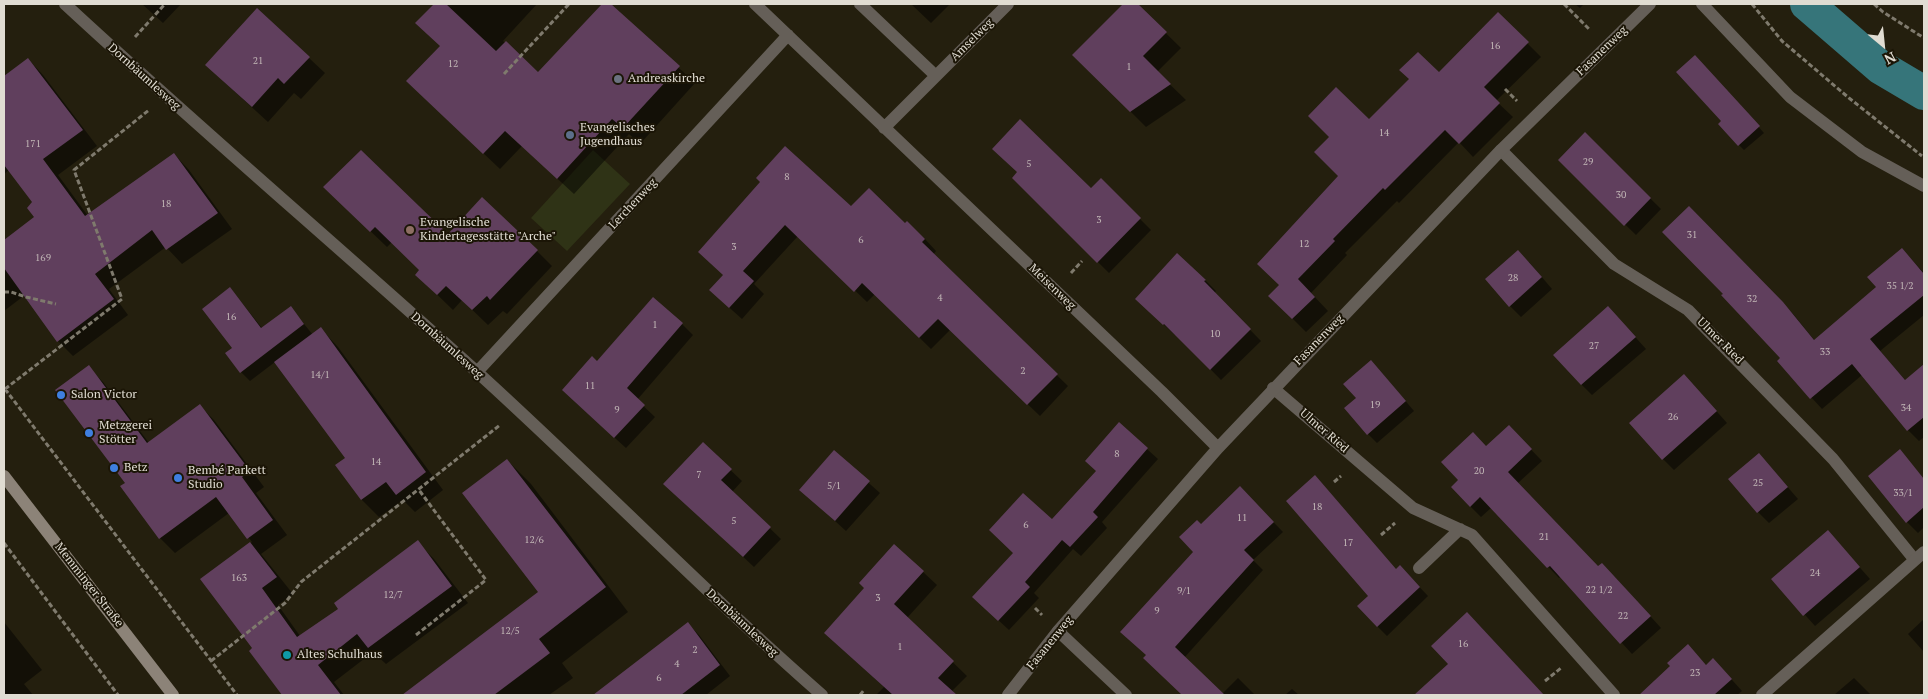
<!DOCTYPE html>
<html>
<head>
<meta charset="utf-8">
<style>
	body { margin:0 }
	#map { position:relative; width:1928px; height:699px; overflow:hidden; background:#241f0e; font-family:"PT Serif",serif }
	canvas { display:block }
	.frame { position:absolute; inset:0; border:5px solid #e0dcd2; pointer-events:none }
	.north { position:absolute; left:1858px; top:20px; width:50px; height:50px; -webkit-text-stroke:4px #1b1506; paint-order:stroke; rotate:152deg; font-size:14px; font-weight:700; line-height:20px; text-align:center; color:#e0dcd2 }
	.north::after { content:''; display:block; margin:auto; width:18px; height:22px; background:#e0dcd2; clip-path:polygon(50% 0,100% 100%,50% 72%,0 100%) }
</style>
</head>
<body>
<div id="map">
<canvas width="1928" height="699"></canvas>
<div class="frame"></div>
<div class="north">N</div>
</div>
<script>
const context = document.querySelector('canvas').getContext('2d');
context.lineJoin = 'round';
function paint(path, color) {
  context.fillStyle = color;
  context.fill(path, 'evenodd');
}
function strokePath(path, color, width, dash) {
  context.strokeStyle = color;
  context.lineWidth = width;
  context.lineCap = dash ? 'butt' : 'round';
  context.setLineDash(dash || []);
  context.stroke(path);
}
function write(font, color, halo, rows, align = 'center') {
  context.font = font + ' "PT Serif",serif';
  context.lineWidth = 4;
  context.setLineDash([]);
  context.textBaseline = 'middle';
  context.strokeStyle = halo;
  context.fillStyle = color;
  for (const [text, x, y, turn = 0] of rows) {
    context.save();
    context.translate(x, y);
    context.rotate((+turn || 0) * Math.PI / 180);
    context.textAlign = isNaN(turn) ? turn : align;
    if (halo) context.strokeText(text, 0, 0);
    context.fillText(text, 0, 0);
    context.restore();
  }
}
const green = new Path2D(`
	M593 150 630 184 567 251 531 218Z`);
const shadow = new Path2D(`
	M142 4H181L163 23Z
	M435 4H537L503 41 538 74 603 4H610L695 83 640 144 629 134 574 194 522 146 500 169 424 97 441 46 417 23Z
	M911 4H950L931 23Z
	M1124 4H1136L1181 48 1157 72 1186 100 1146 127 1074 55Z
	M1575 4H1584L1580 8Z
	M1498 14 1541 57 1496 101 1513 117 1473 157 1459 142 1399 203 1397 201 1345 253 1347 255 1311 293 1328 311 1306 332 1270 296 1280 285 1369 121 1439 74Z
	M309 58 325 73 301 99 294 93 268 122 222 80Z
	M28 59 43 75 97 146 58 175 88 216 174 154 189 170 232 229 182 264 166 247 109 289 128 315 73 356 58 341 25 295 4 311V242L36 217 34 203 9 170 4 174V78Z
	M1700 62 1764 133 1744 150 1739 145Z
	M1585 134 1661 209 1636 235 1559 160Z
	M1013 178 1091 190 1101 180 1151 230 1109 273Z
	M762 182 905 224 925 239 936 251 933 255 1068 386 1040 416 950 330 931 349 875 294 867 302 798 236 754 284 764 294 742 319 723 302 724 276Z
	M340 202 448 236 537 251 552 266 507 314 503 311 488 325 462 300 453 310 417 275 421 270 392 242 387 247Z
	M1689 207 1794 315 1815 341 1877 287 1902 249 1924 273V315L1880 351 1906 381 1924 365V437L1919 441 1908 430 1862 375 1822 409 1778 361 1781 358 1725 294Z
	M1529 262 1552 289 1521 317 1510 306Z
	M1205 280 1216 291 1214 293 1261 341 1221 380 1176 334 1175 335 1147 309Z
	M230 288 262 328 291 308 313 335 321 329 338 347 443 490 415 512 403 500 379 517 362 500 337 465 347 458 275 362 250 381 241 372 234 348Z
	M1619 319 1646 349 1592 395 1581 384Z
	M682 324 693 335 637 400 655 417 626 448 574 401 598 363Z
	M88 367 103 382 149 443 200 406 214 420 264 487 256 493 287 535 261 554 293 594 278 605 300 636 340 609 417 542 434 559 468 603 386 664 373 652 334 682 344 695H283L250 651 254 649 202 579 252 542 229 513 175 553 160 538 121 486 127 483Z
	M1380 371 1414 411 1377 443 1368 434 1358 398Z
	M1695 387 1727 423 1674 470 1663 459Z
	M1119 424 1158 459 1102 522 1107 528 1081 556 1073 549 1034 593 1039 598 1009 630 984 607 1052 521 1097 471Z
	M1520 438 1542 461 1518 483 1598 568 1613 575 1661 628 1632 654 1561 576 1559 578 1491 508 1481 517 1470 506 1486 448Z
	M703 444 742 481 732 492 781 539 754 567 676 494Z
	M1900 451 1924 479V527L1918 533 1907 522Z
	M834 452 880 493 846 531 801 490Z
	M1759 454 1798 499 1769 523 1758 512Z
	M507 460 531 484 628 612 562 663 573 678 549 695H404L540 593Z
	M1249 497 1283 532 1253 560 1263 570 1184 658H1145L1195 552 1201 525Z
	M1838 543 1870 579 1815 626 1773 579Z
	M894 545 937 585 907 618 967 676 951 692 954 695H878L877 694 884 687 839 646 866 588Z
	M1397 570 1409 576 1428 596 1387 636 1377 626Z
	M1924 619V652L1908 634Z
	M4 622 42 670 24 684 33 695H4Z
	M1477 623 1543 695H1415L1449 664Z
	M688 624 699 635 730 676 706 695H596Z
	M1688 646 1707 666 1724 671 1742 691 1737 695H1658L1650 686 1672 666Z
	M1238 678 1255 695H1221Z
	M1854 678 1871 695H1834Z
	M1292 689 1299 695H1285Z`);
const canal = new Path2D(`
	M1807 4 1880 67 1924 93`);
const building = new Path2D(`
	M434 4H446L496 51 506 41 538 72 602 4H611L680 66 623 128 612 119 557 179 505 131 483 154 406 81 440 46 415 23Z
	M1123 4H1138L1167 32 1143 56 1171 84 1130 112 1072 55Z
	M257 8 310 57 284 84 278 78 252 107 205 65Z
	M1498 12 1529 42 1484 87 1500 103 1459 144 1445 130 1385 190 1383 188 1333 239 1335 241 1298 279 1315 297 1292 319 1268 296 1279 285 1257 264 1338 176 1314 152 1329 137 1308 116 1336 87 1369 119 1409 79 1399 70 1418 52 1439 72Z
	M1695 55 1760 126 1738 146 1718 124 1721 121 1676 72Z
	M28 58 83 130 43 159 85 216 174 153 218 213 166 250 152 230 95 274 114 299 57 342 4 268V240L34 217 27 208 32 202 4 165V76Z
	M1020 119 1091 188 1101 178 1141 218 1097 263 1012 178 1017 172 992 149Z
	M1585 132 1651 198 1624 226 1558 160Z
	M785 146 851 206 869 188 905 223 907 221 925 239 922 242 1058 374 1027 405 938 319 919 338 862 283 854 292 785 225 743 271 754 281 729 308 709 290 723 275 698 252 760 182 756 178Z
	M361 150 448 234 482 197 538 250 490 300 487 296 472 310 446 286 437 295 415 275 419 270 375 227 370 232 323 187Z
	M1689 206 1783 302 1814 340 1876 287 1867 277 1902 248 1924 274V295L1870 339 1905 380 1924 364V417L1907 431 1852 364 1810 399 1777 361 1780 358 1721 295 1723 294 1662 232Z
	M1518 250 1542 277 1509 307 1485 279Z
	M1177 253 1206 280 1204 281 1251 329 1210 370 1164 324 1163 325 1135 299Z
	M230 287 261 328 291 306 304 324 240 373 225 353 232 348 202 309Z
	M653 297 683 323 627 388 645 405 614 438 562 390 592 356 597 361Z
	M1608 306 1636 337 1581 385 1553 355Z
	M321 327 426 472 396 495 386 482 361 500 335 465 345 458 274 362Z
	M1371 360 1406 401 1367 435 1344 408 1356 398 1343 384Z
	M89 365 147 443 200 404 250 471 242 477 273 520 247 539 216 497 159 539 120 486 125 483 55 390Z
	M1684 374 1717 411 1662 460 1629 423Z
	M1119 422 1148 448 1093 512 1098 517 1070 547 1062 540 1025 582 1030 587 998 621 972 597 1013 553 989 530 1023 493 1052 519 1096 471 1085 461Z
	M1509 425 1532 449 1508 472 1598 566 1602 563 1651 616 1620 644 1550 566 1547 568 1480 497 1470 507 1451 487 1458 480 1441 462 1473 432 1486 446Z
	M703 442 732 469 721 480 771 527 743 557 663 484Z
	M1900 449 1924 479V507L1906 523 1868 476Z
	M834 450 870 481 835 521 799 490Z
	M1759 453 1788 487 1757 513 1728 479Z
	M507 459 606 587 539 639 550 653 494 695H402L538 592 462 493Z
	M1315 475 1396 569 1400 565 1420 587 1377 627 1357 606 1368 596 1286 501Z
	M1240 486 1274 522 1244 550 1254 560 1175 647 1225 695H1182L1143 658 1146 655 1120 632 1193 552 1179 537 1197 520 1201 524Z
	M1828 530 1860 567 1803 616 1771 579Z
	M418 540 452 586 368 648 357 634 318 665 341 695H282L249 651 252 648 200 579 250 542 277 577 262 588 297 637 338 609 334 603Z
	M894 544 924 571 894 604 954 661 938 678 957 695H893L824 633 864 588 859 583Z
	M1467 612 1544 695H1414L1448 664 1431 646Z
	M688 622 720 665 685 692 681 695H593Z
	M1688 644 1706 665 1713 658 1732 679 1714 695H1639L1670 666 1667 663Z`);
const path = new Path2D(`
	M1564 4 1590 30
	M1752 4 1782 41 1849 98 1922 156
	M1874 4 1883 12 1924 38
	M135 37 165 4
	M504 74 569 4
	M1505 89 1517 101
	M1071 273 1082 261
	M4 292H11L26 297 56 304
	M5 389 122 299 74 170 149 110
	M5 389 237 695
	M1334 482 1341 476
	M1381 535 1395 523
	M4 543 118 695
	M1035 608 1042 615
	M416 635 486 580 419 490
	M211 661 285 603 301 582 500 425
	M1545 681 1561 668
	M860 695 864 690`);
const service = new Path2D(`
	M1702 4 1790 97 1862 152 1924 186
	M1501 150 1614 264 1688 310 1833 459 1914 559
	M1273 388 1413 508 1472 535 1614 695
	M1419 568 1460 529
	M1058 631 1126 695`);
const minor = new Path2D(`
	M65 4C200 129 340 248 476 371 593 477 703 591 822 695
	M755 4 1162 392 1218 448
	M860 4 936 76 884 128
	M936 76 1008 4
	M477 372 788 35
	M1008 695 1058 631 1218 448 1501 150 1650 4
	M1762 695 1924 552`);
const secondary = new Path2D(`
	M4 476 173 695`);
const markers = [
	[618,79,5,"#6b7280"],
	[570,135,5,"#5c6f8a"],
	[410,230,5,"#8d6e63"],
	[61,395,5,"#3f7fe0"],
	[89,433,5,"#3f7fe0"],
	[114,468,5,"#3f7fe0"],
	[178,478,5,"#3f7fe0"],
	[287,655,5,"#0f9aa8"]
];
const numberNames = [
	["16",1495,46],
	["21",258,61],
	["12",453,64],
	["1",1129,67],
	["14",1384,133],
	["171",33,144],
	["29",1588,162],
	["5",1029,164],
	["8",787,177],
	["30",1621,195],
	["18",166,204],
	["3",1099,220],
	["31",1692,235],
	["6",861,240],
	["12",1304,244],
	["3",734,247],
	["169",43,258],
	["28",1513,278],
	["35 1/2",1900,286],
	["4",940,298],
	["32",1752,299],
	["16",231,317],
	["1",655,325],
	["10",1215,334],
	["27",1594,346],
	["33",1825,352],
	["2",1023,371],
	["14/1",320,375],
	["11",590,386],
	["19",1375,405],
	["34",1906,408],
	["9",617,410],
	["26",1673,417],
	["8",1117,454],
	["14",376,462],
	["20",1479,471],
	["7",699,475],
	["25",1758,483],
	["5/1",834,486],
	["33/1",1903,493],
	["18",1317,507],
	["11",1242,518],
	["5",734,521],
	["6",1026,525],
	["21",1544,537],
	["12/6",534,540],
	["17",1348,543],
	["24",1815,573],
	["163",239,578],
	["22 1/2",1599,590],
	["9/1",1184,591],
	["12/7",393,595],
	["3",878,598],
	["9",1157,611],
	["22",1623,616],
	["12/5",510,631],
	["16",1463,644],
	["1",900,647],
	["2",695,650],
	["4",677,664],
	["23",1695,673],
	["6",659,678]
];
const streetNames = [
	["Amselweg",972,40,-45],
	["Fasanenweg",1602,51,-44],
	["Dornbäumlesweg",144,77,42],
	["Lerchenweg",633,204,-47],
	["Meisenweg",1052,287,44],
	["Fasanenweg",1319,340,-46],
	["Ulmer Ried",1720,341,45],
	["Dornbäumlesweg",447,346,42],
	["Ulmer Ried",1324,431,41],
	["Memminger Straße",89,585,52],
	["Dornbäumlesweg",742,623,43],
	["Fasanenweg",1050,643,-51]
];
const poiNames = [
	["Andreaskirche",628,79],
	["Evangelisches",580,128],
	["Jugendhaus",580,142],
	["Evangelische",420,223],
	["Kindertagesstätte \"Arche\"",420,237],
	["Salon Victor",71,395],
	["Metzgerei",99,426],
	["Stötter",99,440],
	["Betz",124,468],
	["Bembé Parkett",188,471],
	["Studio",188,485],
	["Altes Schulhaus",297,655]
];
paint(green, '#2f3316');
paint(shadow, '#0007');
strokePath(canal, '#36757a', 34);
paint(building, '#603f5d');
strokePath(path, '#7f7a6d', 3, [5, 2.5]);
strokePath(service, '#655f58', 12);
strokePath(minor, '#655f58', 12);
strokePath(secondary, '#8c8378', 12);
for (const [x, y, r, color] of markers) {
  const dot = new Path2D();
  dot.arc(x, y, r, 0, 2 * Math.PI);
  context.fillStyle = color;
  context.fill(dot);
  strokePath(dot, '#1b1506', 2);
}
write('10px', '#c0b5b5', null, numberNames);
write('12px', '#e0dcd2', '#1b1506', streetNames);
write('12px', '#e0dcd2', '#1b1506', poiNames, 'left');
</script>
</body>
</html>
